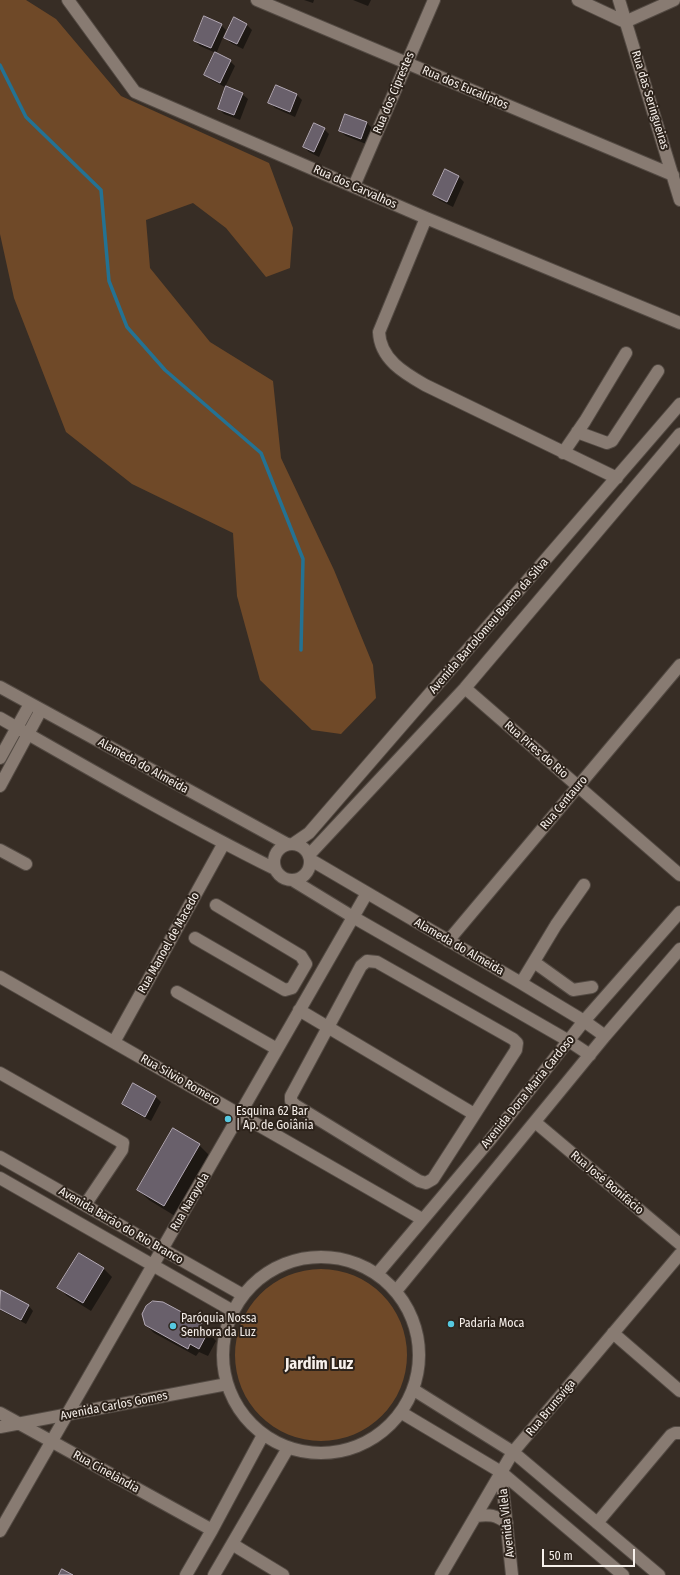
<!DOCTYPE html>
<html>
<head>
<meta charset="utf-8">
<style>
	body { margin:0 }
	#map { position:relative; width:680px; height:1575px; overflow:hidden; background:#372d25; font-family:"Fira Sans Condensed",sans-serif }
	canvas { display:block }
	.scale { position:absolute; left:542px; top:1549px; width:93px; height:18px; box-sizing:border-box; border:2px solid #f7f0eb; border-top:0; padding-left:5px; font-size:12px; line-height:14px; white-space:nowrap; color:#f7f0eb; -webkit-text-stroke:3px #2d231b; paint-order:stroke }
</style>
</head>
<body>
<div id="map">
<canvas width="680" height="1575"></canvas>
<div class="scale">50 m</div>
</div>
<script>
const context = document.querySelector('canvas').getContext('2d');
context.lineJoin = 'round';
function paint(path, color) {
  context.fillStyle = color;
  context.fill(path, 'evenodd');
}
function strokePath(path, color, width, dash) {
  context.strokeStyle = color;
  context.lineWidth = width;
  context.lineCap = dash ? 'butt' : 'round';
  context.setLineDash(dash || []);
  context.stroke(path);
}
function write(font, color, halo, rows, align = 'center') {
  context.font = font + ' "Fira Sans Condensed",sans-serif';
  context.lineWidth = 4;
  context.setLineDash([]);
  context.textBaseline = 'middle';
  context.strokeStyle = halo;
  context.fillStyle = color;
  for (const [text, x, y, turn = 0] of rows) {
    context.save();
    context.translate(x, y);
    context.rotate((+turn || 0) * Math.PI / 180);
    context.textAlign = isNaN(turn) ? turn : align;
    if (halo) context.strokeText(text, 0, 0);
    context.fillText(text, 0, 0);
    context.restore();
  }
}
const green = new Path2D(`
	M0 0H26L56 19 121 96 269 163 293 228 290 268 266 277 226 228 193 203 146 220 150 268 210 342 273 381 281 458 334 570 373 665 376 698 341 734 312 730 260 680 237 596 233 533 132 484 66 432 14 298 0 234Z
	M235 1355a86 86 0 1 1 172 0a86 86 0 1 1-172 0Z`);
const shadow = new Path2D(`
	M304 0H314L313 3Z
	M353 0H371L368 6Z
	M235 19 247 25 252 30 243 49 231 43 226 38Z
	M221 25 226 30 216 54 230 61 235 66 225 87 211 80 206 75 216 53 200 46 195 41Z
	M242 94 248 99 240 120 224 114 219 109Z
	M297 95 302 100 295 117 275 108 270 103Z
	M367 123 372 128 366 144 346 136 340 131Z
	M324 129 329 134 319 157 309 152 304 147Z
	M446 171 459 177 464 182 453 207 439 200 434 195Z
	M156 1097 161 1102 151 1121 128 1109 123 1104Z
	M199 1145 210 1156 175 1216 149 1200 138 1190Z
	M79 1254 104 1269 112 1277 91 1311 67 1296 59 1288Z
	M2 1291 28 1305 33 1311 26 1324 0 1310V1294Z
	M145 1324H201L216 1341 208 1356 199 1352 196 1356 154 1333Z`);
const stream = new Path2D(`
	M0 65 26 117 101 190 109 281 127 327 165 370 261 453 303 559 301 650`);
const building = new Path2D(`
	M204 16 222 24 211 48 194 41Z
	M234 17 247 24 237 44 224 38Z
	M215 52 231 60 220 83 204 75Z
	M276 85 297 94 290 112 268 103Z
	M226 86 243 93 234 115 218 109Z
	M345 114 367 122 361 139 339 131Z
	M314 123 325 128 314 152 303 147Z
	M445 169 459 176 447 202 433 195Z
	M133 1083 156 1096 145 1117 122 1104Z
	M173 1128 200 1144 164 1206 137 1190Z
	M79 1253 104 1268 83 1303 57 1288Z
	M1 1290 29 1305 21 1320 0 1309Z
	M153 1301 163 1302 202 1323 199 1327 208 1332 199 1349 190 1344 188 1349 145 1325 142 1314 146 1306Z
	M62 1569 73 1575H59Z`);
const minor = new Path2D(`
	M68 0 135 92 426 218 680 323
	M257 0 673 175
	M578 0 625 22 674 0
	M619 0 680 200
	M354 186 434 0
	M426 218 379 332C380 359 404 373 425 385L617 478
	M577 432 607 443 612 441 658 371
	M563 453 585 421 626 353
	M0 687 287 844
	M465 688 680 875
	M0 718C91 770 181 822 275 869
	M0 758 30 704
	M0 786 41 710
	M274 862a18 18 0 1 1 36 0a18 18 0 1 1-36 0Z
	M293 844 309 833 680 404
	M0 850 26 864
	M309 855 465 688 680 434
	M311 860 521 983 584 1021 605 1036
	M294 881 353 917 569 1041 590 1055
	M195 938 285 990 292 988 306 964 301 956 216 905
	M448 941 680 665
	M367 961 377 962 513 1039 517 1043 516 1050 433 1179 426 1183 419 1181 295 1105 291 1101V1096L361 966Z
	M534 962 573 990 592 987
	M0 977 422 1219
	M521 983 556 925 584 885
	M177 992 277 1049
	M299 1010 474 1114
	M114 1042 224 843
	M0 1073 123 1143 122 1150 85 1205
	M535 1122 680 1244
	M0 1157 243 1295
	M0 1178 233 1311
	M223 1355a98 98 0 1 1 196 0a98 98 0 1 1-196 0Z
	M377 1274 490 1140 584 1021 680 912
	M396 1291 605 1036 680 949
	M613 1333 680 1391
	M414 1390 513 1452 659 1575
	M0 1413 212 1530
	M402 1413 501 1472 623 1575
	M0 1427 227 1384
	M501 1472 512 1575
	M476 1516C489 1514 496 1515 507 1523
	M597 1523 671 1435 675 1433H680
	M0 1531 367 893
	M232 1544 283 1575
	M186 1575 212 1530 263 1435
	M214 1575 288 1448
	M441 1575 513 1452 680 1254`);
const markers = [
	[228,1119,4,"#56c9e1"],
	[451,1324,4,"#56c9e1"],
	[173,1326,4,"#56c9e1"]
];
const streetNames = [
	["Rua dos Eucaliptos",465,88,23],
	["Rua dos Ciprestes",394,93,-67],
	["Rua das Seringueiras",650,100,73],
	["Rua dos Carvalhos",355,187,24],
	["Avenida Bartolomeu Bueno da Silva",489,626,-49],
	["Rua Pires do Rio",536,750,41],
	["Alameda do Almeida",143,766,29],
	["Rua Centauro",564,803,-50],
	["Rua Manoel de Macedo",169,943,-61],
	["Alameda do Almeida",459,947,30],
	["Rua Silvio Romero",180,1080,30],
	["Avenida Dona Maria Cardoso",528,1092,-51],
	["Rua José Bonifácio",607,1183,40],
	["Rua Narayola",190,1202,-60],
	["Avenida Barão do Rio Branco",121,1226,30],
	["Avenida Carlos Gomes",114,1406,-11],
	["Rua Brunsviga",551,1408,-50],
	["Rua Cinelândia",106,1472,29],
	["Avenida Vilela",507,1523,-96]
];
const poiNames = [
	["Esquina 62 Bar",236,1112],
	["| Ap. de Goiânia",236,1126],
	["Paróquia Nossa",181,1319],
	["Senhora da Luz",181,1333],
	["Padaria Moca",459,1324]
];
const districtNames = [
	["Jardim Luz",319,1365]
];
paint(green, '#6f4928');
paint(shadow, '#0007');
strokePath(stream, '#247293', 3.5);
paint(building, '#69606b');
strokePath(building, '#b4aab6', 1);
strokePath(minor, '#534a43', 14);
strokePath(minor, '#887b72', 12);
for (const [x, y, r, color] of markers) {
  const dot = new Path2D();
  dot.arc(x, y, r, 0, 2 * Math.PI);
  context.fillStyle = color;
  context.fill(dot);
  strokePath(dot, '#2d231b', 1.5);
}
write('12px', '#f7f0eb', '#2d231b', streetNames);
write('12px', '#f7f0eb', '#2d231b', poiNames, 'left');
write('bold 16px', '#f7f0eb', '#2d231b', districtNames);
</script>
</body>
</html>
